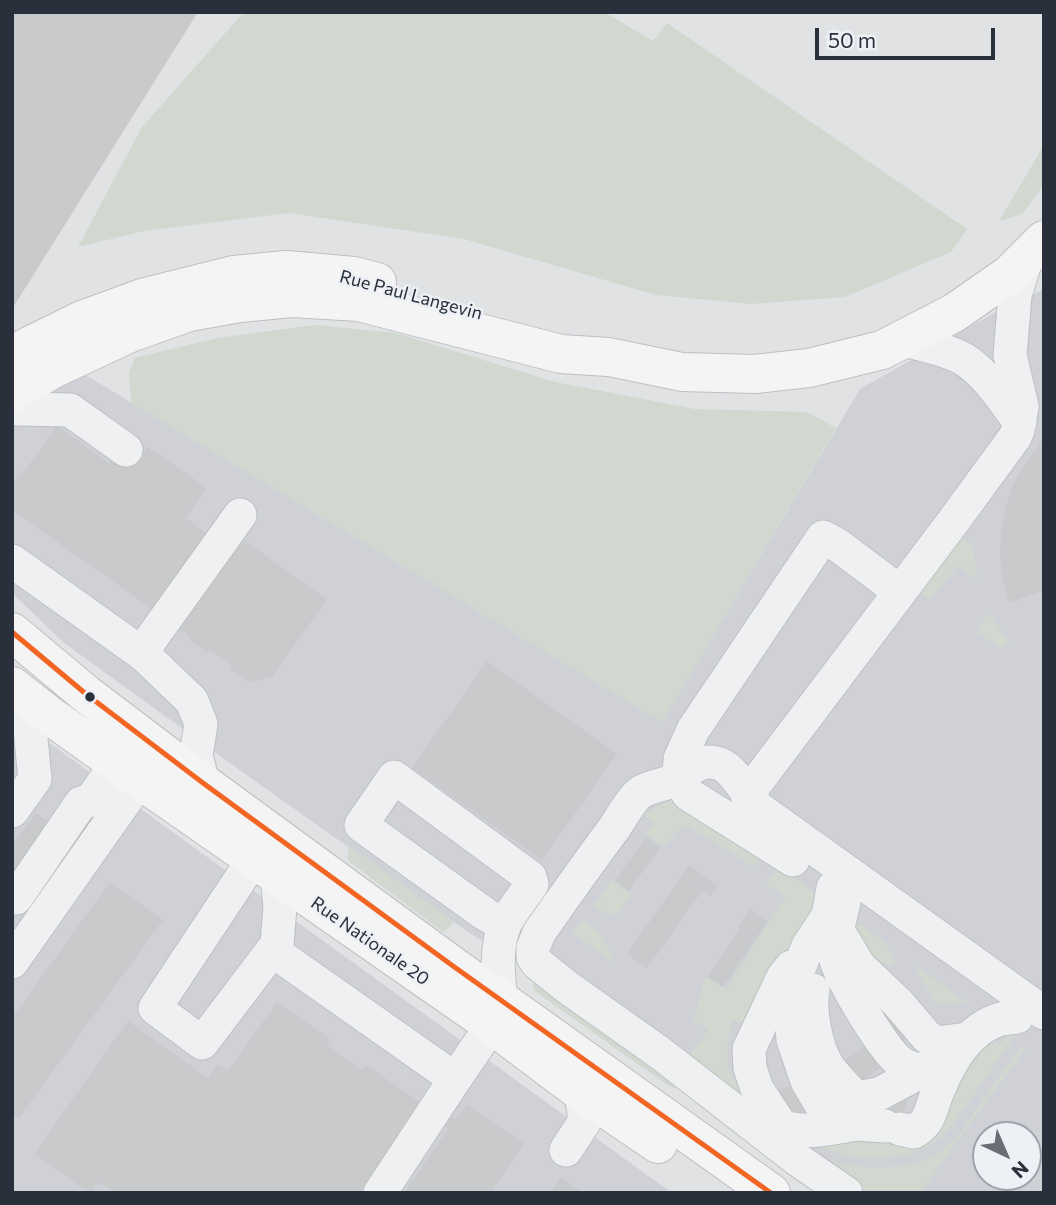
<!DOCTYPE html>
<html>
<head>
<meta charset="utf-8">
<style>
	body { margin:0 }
	#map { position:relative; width:1056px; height:1205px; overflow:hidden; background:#e0e2e4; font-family:Commissioner,sans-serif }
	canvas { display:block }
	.frame { position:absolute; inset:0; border:14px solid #292f3b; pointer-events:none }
	.north { position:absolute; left:972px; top:1121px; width:70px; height:70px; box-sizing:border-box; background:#edf0f4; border:2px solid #9fa3aa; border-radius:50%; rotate:136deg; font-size:19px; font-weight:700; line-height:28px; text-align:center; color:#292f3b }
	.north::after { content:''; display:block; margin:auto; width:24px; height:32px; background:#696e76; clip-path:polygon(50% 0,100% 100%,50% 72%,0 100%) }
	.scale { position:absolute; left:815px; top:28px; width:180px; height:32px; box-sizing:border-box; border:4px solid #292f3b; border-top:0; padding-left:9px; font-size:21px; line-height:24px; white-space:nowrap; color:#292f3b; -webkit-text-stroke:5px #edf0f4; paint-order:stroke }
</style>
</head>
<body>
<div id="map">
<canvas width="1056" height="1205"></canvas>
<div class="frame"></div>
<div class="north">N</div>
<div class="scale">50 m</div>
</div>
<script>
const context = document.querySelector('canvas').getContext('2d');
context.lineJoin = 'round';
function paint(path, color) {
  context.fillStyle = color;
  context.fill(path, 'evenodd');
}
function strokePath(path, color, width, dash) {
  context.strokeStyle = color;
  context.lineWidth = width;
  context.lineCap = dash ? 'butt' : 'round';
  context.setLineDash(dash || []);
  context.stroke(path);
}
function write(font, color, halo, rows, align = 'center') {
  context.font = font + ' Commissioner,sans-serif';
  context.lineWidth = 5;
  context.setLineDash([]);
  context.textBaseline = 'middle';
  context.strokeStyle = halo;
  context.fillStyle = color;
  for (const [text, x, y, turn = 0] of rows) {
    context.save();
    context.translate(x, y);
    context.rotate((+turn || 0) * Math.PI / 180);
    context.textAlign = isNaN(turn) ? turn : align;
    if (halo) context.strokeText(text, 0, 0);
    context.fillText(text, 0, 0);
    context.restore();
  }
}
const built = new Path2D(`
	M1044 286V1193H840L521 963 471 934 227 761 63 642 12 593V418L82 373 662 721 860 389 1003 308 1040 291ZM986 1135H1028V1177H986Z
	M12 716 672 1193H12Z`);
const green = new Path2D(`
	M244 12H604L653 41 667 23 967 229 951 252 845 297 751 304 656 295 464 239 289 213 144 231 78 247 142 127Z
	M1044 145V185L1022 214 999 221Z
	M315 325 396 333 555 382 695 409 807 412 836 428 662 722 131 403 129 372 135 358 217 338Z
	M961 536 974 547 977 579 958 566 930 600 920 593Z
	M988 613 1009 641 1003 649 977 632Z
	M666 802 684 804 763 854 754 867 688 826 677 831 664 847 646 834 654 823 643 815Z
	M349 846 455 922 443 932 351 863 347 858Z
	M778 865 822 898 824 905 822 914 742 1024 733 1020C728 1038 725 1054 729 1071L772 1129 806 1143 807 1140 866 1128 883 1133 924 1140 932 1136 941 1125 948 1097 991 1038 999 1045 1007 1036 1001 1031H1010L1015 1036 949 1130 928 1147 908 1155 875 1159 844 1156 814 1144 799 1150 770 1131 727 1094 684 1062 708 1030 693 1019 706 976 726 989 785 897 766 883Z
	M612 880 632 894 618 914 610 915 593 906Z
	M583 919 598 931 617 965 572 933Z
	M853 920 884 941 896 963 890 967 862 949Z
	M912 962 967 1003 936 1004Z
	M542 977 682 1078 675 1088 670 1087 536 992 532 985Z
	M1026 1048 920 1193H858L810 1157C857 1168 913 1179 953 1141 962 1133 968 1120 975 1110 990 1090 1004 1069 1019 1049Z`);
const building = new Path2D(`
	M12 12H198L14 306 12 304Z
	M57 426 109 463 117 454 134 466 148 447 207 488 186 518 214 539 162 616 12 510V485L21 473H23Z
	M1044 438V590L1009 603 1002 576 1000 558 1001 531 1005 509 1012 487 1025 464Z
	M238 536 327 599 272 677 249 682 231 669V665L211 651 207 653 190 640V637L175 626Z
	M487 661 617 754 542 860 412 768Z
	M36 813 54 826 12 882V845Z
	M646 837 660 847 629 891 615 881Z
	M689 865 718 887 711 896 685 878 702 891 647 968 627 954Z
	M110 882 163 920 19 1118 12 1114V1018Z
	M750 909 767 921 755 940 737 928Z
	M739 930 754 941 723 987 708 977Z
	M907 993 923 1017 883 1066 828 1104 766 1121 749 1098 820 1078 873 1040Z
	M277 1002 330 1039 326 1044 362 1070 366 1065 421 1103 359 1193H115L99 1182 91 1193H89L34 1154 128 1021 208 1078 218 1064 228 1071Z
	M894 1092 909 1095 898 1136 883 1133Z
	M467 1104 524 1144 491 1193H404L448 1129 443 1125 449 1115 455 1119Z
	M561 1177 584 1193H550Z`);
const minor = new Path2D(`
	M903 340C919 344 952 351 965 360 986 373 1005 403 1020 422
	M18 409 70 410 126 450
	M12 561 144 655 192 701 201 724 196 755 203 783
	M141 653 240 515
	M747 795 952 523 1015 437 1018 430 1022 406 1010 355 1015 295 1027 257
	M12 811 35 779 29 719 38 706
	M253 860 155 1008 202 1043 277 944 280 907 277 876
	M793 860 688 794 679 778 680 759 693 730 823 537 839 546 900 592
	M833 888 828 916 808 946 790 991 793 1040 807 1081 826 1113 857 1124 885 1126
	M12 898H16L81 803 91 800 117 763
	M844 902C841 916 833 942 835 956 837 974 885 1052 900 1062 903 1065 911 1068 915 1069 929 1071 944 1062 956 1055
	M843 939 859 966 898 1003 927 1037 938 1043 967 1039
	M273 951 455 1079
	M12 962 140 780
	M791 967 783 977 749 1049 750 1068 757 1089 782 1127C810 1134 828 1129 856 1124
	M813 990C809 1011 816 1045 826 1063 833 1075 846 1087 856 1098L879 1094 928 1068
	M501 1000C498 975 495 945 506 922 513 909 524 896 532 884L530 877 394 777 361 825 485 914 492 918 506 922
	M900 1129 914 1132C932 1121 930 1109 938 1091 950 1062 968 1028 1001 1019 1006 1018 1012 1018 1017 1017
	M566 1150 585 1121 581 1092
	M380 1193 455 1079 492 1025
	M846 1193 798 1160 660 1053 567 987 537 963 533 957V948L539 933C564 897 589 862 615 827 621 818 632 798 641 792 653 785 669 785 681 776 693 767 703 758 720 764 734 769 748 796 758 808L1044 1013`);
const major = new Path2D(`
	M12 355 31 345 82 320 142 298 234 275 286 270 354 276 377 282
	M12 393 53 369 130 333 189 312 240 303 292 298 359 302 561 354 609 357 682 372 755 374 809 368 882 350 954 313 1010 274 1044 240
	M12 632 86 694 203 783 453 966 771 1193
	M12 686 49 715 140 780 492 1025 581 1092 658 1144`);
const bus1 = new Path2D(`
	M12 632 86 694 203 783 453 966 771 1193`);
const markers = [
	[90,697,6,"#292f3b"]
];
const streetNames = [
	["Rue Paul Langevin",411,295,15],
	["Rue Nationale 20",370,941,35]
];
paint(built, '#cfd1d7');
paint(green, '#d0d8d0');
paint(building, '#c8cacc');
strokePath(minor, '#bec0c2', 35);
strokePath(major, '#bdbfc1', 40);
strokePath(minor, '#eff0f1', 33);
strokePath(major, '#f4f4f5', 38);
strokePath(bus1, '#f26522', 5);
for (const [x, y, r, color] of markers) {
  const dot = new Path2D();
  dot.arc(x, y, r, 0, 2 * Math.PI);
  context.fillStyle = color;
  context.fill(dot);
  strokePath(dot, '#edf0f4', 2.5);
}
write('18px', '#292f3b', '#edf0f4', streetNames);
</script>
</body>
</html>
